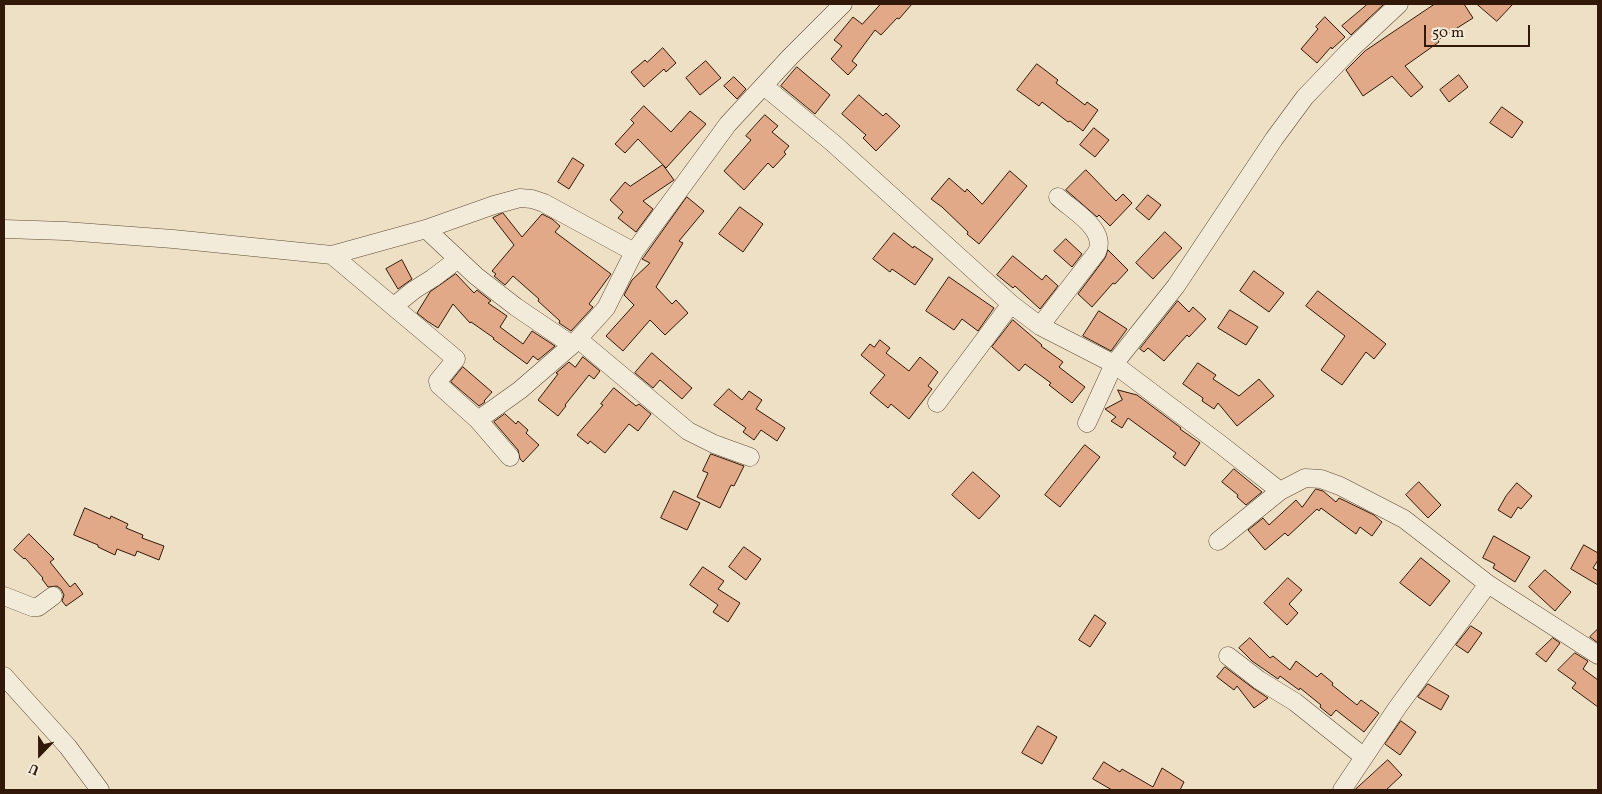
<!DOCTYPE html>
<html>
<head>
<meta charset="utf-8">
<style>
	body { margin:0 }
	#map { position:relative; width:1602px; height:794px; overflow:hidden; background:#ede0c5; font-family:Vollkorn,serif }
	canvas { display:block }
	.frame { position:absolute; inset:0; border:5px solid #321808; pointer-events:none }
	.north { position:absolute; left:15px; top:729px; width:50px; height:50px; -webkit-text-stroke:4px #f3ebd9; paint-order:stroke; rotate:202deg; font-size:14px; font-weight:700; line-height:20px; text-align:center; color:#321808 }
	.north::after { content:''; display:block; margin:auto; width:18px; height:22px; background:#321808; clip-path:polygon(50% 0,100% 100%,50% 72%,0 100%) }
	.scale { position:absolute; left:1424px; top:25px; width:106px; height:22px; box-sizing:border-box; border:2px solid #321808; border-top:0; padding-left:6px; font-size:15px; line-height:18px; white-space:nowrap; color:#321808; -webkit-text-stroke:4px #f3ebd9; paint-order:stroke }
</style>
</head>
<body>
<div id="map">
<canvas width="1602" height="794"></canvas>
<div class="frame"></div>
<div class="north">U</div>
<div class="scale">50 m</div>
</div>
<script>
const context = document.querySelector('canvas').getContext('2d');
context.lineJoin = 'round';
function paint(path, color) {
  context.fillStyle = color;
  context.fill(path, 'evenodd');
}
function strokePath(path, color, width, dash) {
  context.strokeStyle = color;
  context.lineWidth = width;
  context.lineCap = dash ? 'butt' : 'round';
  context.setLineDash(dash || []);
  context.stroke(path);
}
const building = new Path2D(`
	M881 4H912L899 19 897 18 881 35 875 30 852 61 857 65 848 75 831 59 842 46 834 40 853 17 862 24Z
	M1368 4H1384L1351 35 1342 26Z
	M1435 4H1464L1473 18 1438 40 1439 42 1405 66 1423 87 1411 97 1392 76 1363 96 1346 70 1365 51Z
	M1477 4H1513L1497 21Z
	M1325 17 1345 37 1332 49 1331 47 1317 63 1301 49 1318 29 1316 27Z
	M663 48 676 63 666 72 664 69 644 87 631 72 645 60 647 62Z
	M706 61 721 78 700 95 686 78Z
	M1037 64 1058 80 1056 83 1085 105 1087 102 1098 110 1083 131 1070 121 1068 122 1042 102 1039 106 1017 90Z
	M797 67 830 95 815 114 781 86Z
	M1459 75 1468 87 1449 102 1440 90Z
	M734 77 746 89 737 99 724 86Z
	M859 95 883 116 886 113 900 126 876 151 863 138 866 135 842 114Z
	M644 106 671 132 690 111 706 124 666 168 638 139 625 153 615 144 634 123 631 120Z
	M1502 107 1523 122 1512 138 1490 123Z
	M765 115 778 126 772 132 789 146 784 152 786 154 773 168 768 163 744 190 724 171 751 140 746 136Z
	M1094 128 1109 140 1095 157 1080 145Z
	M573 158 584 165 569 189 558 182Z
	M663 165 674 180 643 201 653 209 636 232 618 218 623 212 610 200 625 182 630 186Z
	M1086 170 1116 201 1123 194 1132 203 1110 226 1099 215 1097 217 1066 190Z
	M1010 171 1027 186 979 244 967 234 968 232 942 207 931 199 949 178 965 192 967 189 982 204Z
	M1148 195 1161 205 1149 220 1136 209Z
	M687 197 704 211 679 241 683 243 656 287 672 304 676 300 688 313 665 335 650 320 623 351 606 336 634 305 624 295 632 280 650 263 642 259 643 258Z
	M740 207 763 224 743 252 719 234Z
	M503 213 522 237 542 214 552 219 560 226 555 232 611 274 589 304 593 307 571 331 559 323 560 321 538 301 539 299 513 276 505 285 494 276 496 274 492 271 514 245 493 218Z
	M1165 232 1182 248 1153 279 1136 263Z
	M894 233 913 248 914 246 933 259 915 285 892 269 890 272 873 259Z
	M1066 239 1082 254 1072 267 1054 251Z
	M1108 250 1128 270 1115 284 1113 283 1092 307 1078 294 1105 258Z
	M1013 256 1042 280 1046 275 1058 286 1040 309 1015 286 1013 288 997 275Z
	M402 260 412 279 398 289 386 269Z
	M1254 271 1284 293 1269 312 1240 291Z
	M456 274 474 293 477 290 491 301 488 303 507 316 500 327 523 344 532 331 555 346 538 360 533 356 527 364 493 339 494 338 471 322 470 323 453 304 438 328 427 321 417 313 430 292Z
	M949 277 994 308 978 331 962 319 954 330 926 311Z
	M1318 291 1386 344 1374 359 1366 352 1342 385 1321 370 1345 336 1306 306Z
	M1178 301 1189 312 1193 307 1206 319 1189 337 1187 335 1164 361 1148 348 1144 352 1140 349Z
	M1230 310 1258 327 1246 345 1218 328Z
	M1099 311 1127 329 1111 351 1083 336Z
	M1013 320 1042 345 1041 346 1063 362 1059 367 1085 387 1072 403 1049 385 1051 383 1025 364 1019 371 992 347Z
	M880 340 890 348 886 353 909 371 920 357 938 372 928 386 932 389 909 419 891 404 888 408 870 393 885 375 861 355 870 344 874 347Z
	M652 353 692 388 682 399 660 380 653 388 635 373Z
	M583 357 600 371 594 379 589 375 565 405 566 406 558 416 538 400 558 374 556 373 569 362 575 367Z
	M1198 363 1216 375 1213 379 1239 396 1259 379 1274 396 1237 426 1218 403 1214 409 1202 401 1203 398 1183 384Z
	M463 367 492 392 484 401 485 402 479 406 451 382Z
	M614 388 636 406 639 404 651 414 638 431 629 424 605 453 590 441 588 444 577 435 603 405 601 404Z
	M729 389 742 400 749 391 762 400 756 409 785 428 777 441 761 430 754 440 743 432 746 428 714 405Z
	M1118 390 1137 395 1181 428 1180 429 1200 443 1185 466 1173 457 1176 453 1128 418 1122 428 1111 421 1116 417 1105 409 1122 400Z
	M505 414 516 424 518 421 528 430 526 433 539 445 523 462 520 459 518 450 494 422Z
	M1085 445 1100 457 1060 507 1045 495Z
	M711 454 744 466 734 486 731 485 720 508 697 497 708 473 703 471Z
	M1234 469 1262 492 1246 505 1237 497 1238 495 1222 482Z
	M973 472 1000 496 979 519 952 495Z
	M1419 482 1441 505 1428 518 1406 495Z
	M1517 483 1532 496 1521 509 1518 507 1511 518 1498 510 1506 496Z
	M1316 489 1323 491 1336 502 1339 498 1374 515 1382 522 1372 536 1360 527 1356 534 1321 508 1319 511 1317 509 1288 536 1285 533 1265 550 1248 530 1263 518 1269 525 1296 500 1302 507Z
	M674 491 700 503 687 530 661 518Z
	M85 508 110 519 111 516 128 524 126 528 143 535 142 538 164 546 159 560 137 551 135 556 117 549 115 555 98 547V545L74 535Z
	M29 534 54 559 50 562 70 587 75 583 83 594 66 606 62 601 64 595 61 589 57 586 48 587 42 579 43 578 25 558 24 559 14 550Z
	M1494 536 1530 557 1515 582 1493 568 1495 564 1483 558Z
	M1584 545 1598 553V560L1593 568 1598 571V585L1571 569Z
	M744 547 761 559 746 580 729 567Z
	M1421 558 1450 581 1430 606 1400 583Z
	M703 567 724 581 718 589 740 603 728 622 713 612 718 605 690 585Z
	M1545 570 1571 592 1555 611 1529 587Z
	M1288 578 1302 590 1289 604 1298 613 1287 625 1264 603Z
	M1095 615 1106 623 1090 647 1079 640Z
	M1471 626 1482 633 1468 653 1456 645Z
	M1598 629V643L1590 637Z
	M1250 638 1270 658 1273 656 1290 670 1296 661 1317 677 1321 673 1333 683 1332 685 1357 705 1361 700 1379 713 1364 732 1336 710 1331 716 1320 707 1321 705 1300 688 1299 690 1280 676 1278 679 1252 661 1239 648Z
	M1553 638 1560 643 1546 662 1536 654Z
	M1575 653 1588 661 1583 669 1598 680V707L1572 688 1576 683 1558 670Z
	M1225 667 1253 688 1268 698 1254 708 1237 686 1234 690 1217 677Z
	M1428 684 1449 696 1441 710 1418 697Z
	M1401 721 1416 732 1400 755 1385 744Z
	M1038 726 1057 737 1042 764 1022 753Z
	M1388 760 1402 775 1386 790H1355Z
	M1104 762 1120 772 1122 769 1153 787 1162 768 1184 782 1180 790H1112L1093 779Z`);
const street = new Path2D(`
	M764 86 833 143 1011 304 1040 326 1114 364 1220 444 1280 491 1218 541
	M4 229 65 231 173 239 332 255 426 229 494 205 520 198 532 199 544 203 634 252
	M426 229 476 276 516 307 572 345 578 339 688 431 714 444 750 457
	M332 255 456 359 438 381 439 385 478 420 510 457
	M394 306 414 290 433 278 458 259
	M1040 326 1097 252C1107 229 1073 211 1058 197
	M578 339 606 308 634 252 728 124 790 57 843 4
	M937 403 1011 304
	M478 420 520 390 572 345
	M1087 423 1114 364 1176 286 1274 139 1305 97 1352 48 1399 4
	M1280 491 1305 478 1321 479 1340 486 1404 519 1488 584 1598 655
	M4 596 32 607H38L53 596
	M1228 656 1259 680 1295 702 1364 757
	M4 676 68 747 100 790
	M1342 790 1397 708 1488 584`);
paint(building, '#e2a988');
strokePath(building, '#321808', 1);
strokePath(street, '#614a37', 19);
strokePath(street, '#f3ebd9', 18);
</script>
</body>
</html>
